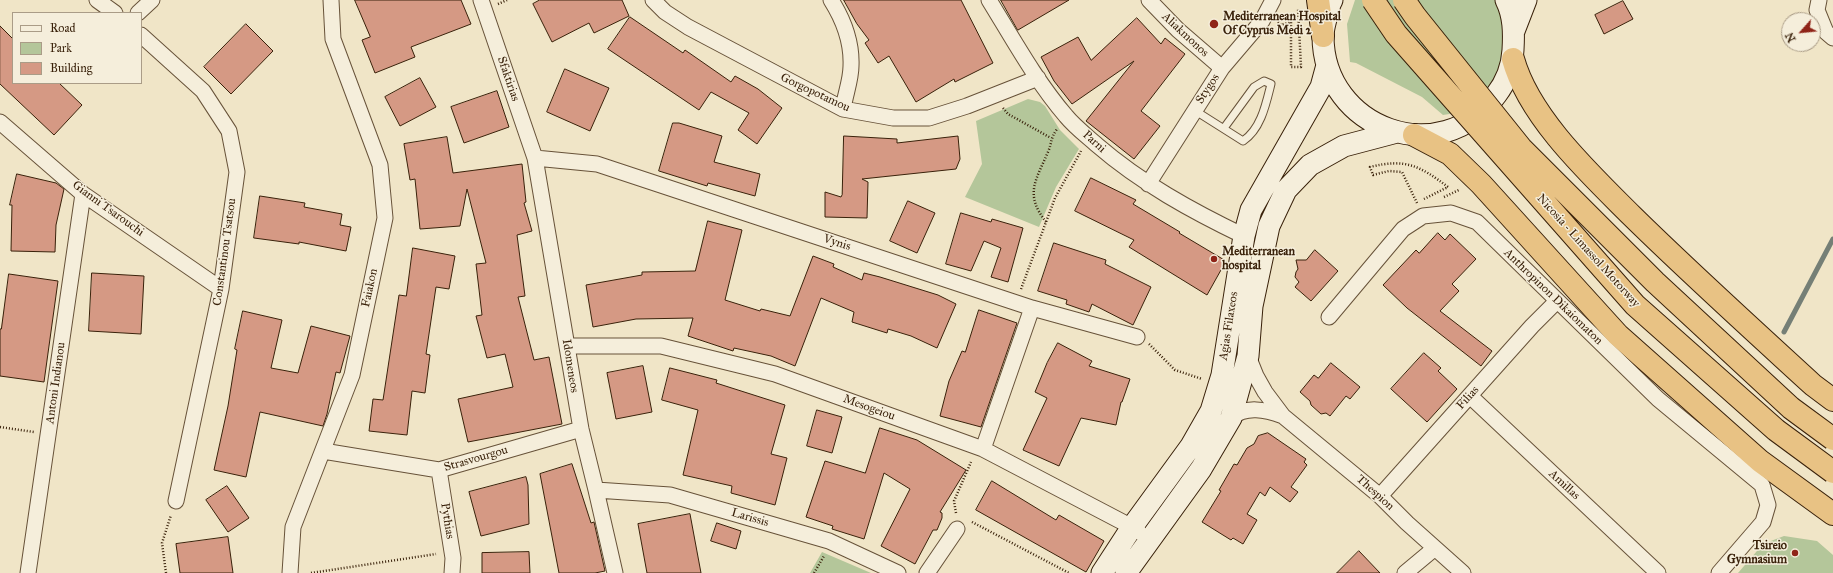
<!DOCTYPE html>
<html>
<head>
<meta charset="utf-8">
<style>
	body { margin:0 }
	#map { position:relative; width:1833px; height:573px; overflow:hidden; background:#f0e5c7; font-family:"IM FELL Great Primer",serif }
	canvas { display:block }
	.legend { position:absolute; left:12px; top:12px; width:130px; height:72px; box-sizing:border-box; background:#f5eedb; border:1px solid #aa9c87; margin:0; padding:5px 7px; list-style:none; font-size:12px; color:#39210a }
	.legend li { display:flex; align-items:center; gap:8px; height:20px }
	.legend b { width:20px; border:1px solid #aa9c87 }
	.north { position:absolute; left:1781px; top:12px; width:40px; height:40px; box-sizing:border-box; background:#f5eedb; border:1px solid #aa9c87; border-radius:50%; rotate:243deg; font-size:11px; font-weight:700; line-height:16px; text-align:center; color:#39210a }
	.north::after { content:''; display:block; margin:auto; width:14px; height:18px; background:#8f2418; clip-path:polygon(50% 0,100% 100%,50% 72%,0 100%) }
</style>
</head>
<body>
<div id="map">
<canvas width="1833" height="573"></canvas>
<ul class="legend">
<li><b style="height:5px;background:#f5eedb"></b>Road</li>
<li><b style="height:11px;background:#b4c69a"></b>Park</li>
<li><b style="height:11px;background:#d59984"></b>Building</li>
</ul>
<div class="north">N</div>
</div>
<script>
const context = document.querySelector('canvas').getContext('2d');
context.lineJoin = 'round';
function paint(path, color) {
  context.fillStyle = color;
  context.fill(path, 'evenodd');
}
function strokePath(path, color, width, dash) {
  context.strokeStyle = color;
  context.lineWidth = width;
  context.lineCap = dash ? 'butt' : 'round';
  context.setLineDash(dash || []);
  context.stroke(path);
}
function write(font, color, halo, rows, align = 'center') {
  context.font = font + ' "IM FELL Great Primer",serif';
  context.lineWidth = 3;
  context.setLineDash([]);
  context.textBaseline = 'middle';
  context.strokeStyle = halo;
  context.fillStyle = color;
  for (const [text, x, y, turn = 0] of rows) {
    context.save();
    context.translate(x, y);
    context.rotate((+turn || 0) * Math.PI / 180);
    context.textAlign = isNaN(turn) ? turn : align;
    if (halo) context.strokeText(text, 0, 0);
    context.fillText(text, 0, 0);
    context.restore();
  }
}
const green = new Path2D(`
	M1355 0H1496L1501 11 1505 55 1490 92 1456 113 1443 115 1422 97 1356 63 1350 62 1347 24Z
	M1028 99 1040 102 1045 106 1060 130 1079 149 1056 187 1039 227 965 197 982 164 976 121Z
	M1784 536 1817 541 1833 555V573H1738L1763 544Z
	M822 552 871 573H810Z`);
const stream = new Path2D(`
	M1784 332 1833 239`);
const building = new Path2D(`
	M355 0H461L471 24 411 47 415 57 375 73 362 40 370 37Z
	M540 0H622L629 16 594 33 589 23 552 42 533 4Z
	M844 0H961L993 63 955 82 954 79 916 102 889 56 878 63 865 43 869 40 857 24Z
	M1001 0H1069L1018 30Z
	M1623 1 1633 19 1604 34 1595 15Z
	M630 17 683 53 685 50 731 82 735 76 758 89 782 108 757 144 738 130 749 113 711 92 699 110 608 49Z
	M1137 18 1161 44 1165 38 1185 54 1141 111 1160 126 1134 159 1086 121 1134 61 1072 104 1054 81 1041 57 1078 37 1091 60Z
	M246 24 273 51 231 94 204 67Z
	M0 26 13 39V83H59L82 105 54 135 0 84Z
	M565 69 609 88 590 131 547 112Z
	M420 78 436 107 400 126 385 97Z
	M497 91 509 127 464 143 451 107Z
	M673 123H679L722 136 714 162 760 174 755 196 708 183 707 186 659 171Z
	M844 136 897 139V143L958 136 960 159 956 169 862 179 868 182 867 218 825 217V192L841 197 842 195Z
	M447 137 453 173 522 164 526 202 524 203 532 231 517 235 525 296 518 297 534 360 549 357 562 424 468 442 458 399 513 387 505 354 487 358 476 316 482 315 476 264 486 263 467 189 460 226 420 229 415 179 410 180 404 144Z
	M17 174 56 183 64 189 56 225 55 252 11 251 12 205H10Z
	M1091 178 1136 200 1133 204 1180 232 1179 233 1226 261 1207 295 1129 247 1134 240 1075 211Z
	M260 196 305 203 304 207 342 214 340 225 351 227 346 251 299 242V244L254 238Z
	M908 201 935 213 917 253 890 241Z
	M961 213 991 222 992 219 1023 228 1008 282 991 277 1001 248 984 241 971 271 946 264Z
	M708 221 742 230 725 300 760 311 761 309 790 316 813 256 834 264 833 267 862 280 864 273 880 277 938 295 956 304 937 348 911 336 888 329 887 333 852 322 854 312 821 298 795 366 771 356 734 348 733 351 688 336 693 318 636 319 593 327 586 285 642 275V272L695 271Z
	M1438 233 1445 240 1450 234 1476 259 1452 284 1459 291 1440 311 1492 351 1481 366 1407 308 1383 285 1416 250 1419 253Z
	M1054 243 1106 260 1105 264 1151 287 1133 325 1092 304 1089 312 1066 304 1067 300 1038 291Z
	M413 248 455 256 449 289 436 287 426 354 430 355 425 393 412 391 407 435 369 431 373 399 383 400 399 295 406 296Z
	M1315 250 1338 271 1311 301 1295 287 1299 282 1295 277 1296 272 1298 269 1296 260H1306Z
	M92 273 144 276 141 334 89 331Z
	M9 274 58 281 44 382 0 376V329H1Z
	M979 310 1017 323 981 427 940 416 949 381 962 351 965 352Z
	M243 311 282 320 271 368 298 373 311 326 350 336 340 373 336 372 327 414 323 426 260 412 246 477 214 470 228 406 237 350 235 349Z
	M1058 343 1092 361 1089 366 1130 379 1122 402H1121L1116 425 1081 418 1059 466 1023 450 1047 398 1035 392 1047 363Z
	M1424 353 1441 368 1438 371 1457 389 1427 422 1391 389Z
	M1331 363 1360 387 1350 399 1346 396 1330 416 1326 413 1321 414 1311 405 1310 401 1300 392 1314 375 1318 378Z
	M643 366 652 412 616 419 607 373Z
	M670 368 717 380 716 383 785 405 771 454 787 458 775 505 731 493 732 486 683 475 698 410 662 400Z
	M817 410 842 417 832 453 807 446Z
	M880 428 917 440 966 470 940 512 942 513V518L937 530H933L915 564 881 546 910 489 884 473 864 539 832 529 833 526 806 517 825 461 865 473Z
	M1268 433 1306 459 1304 462 1307 465 1291 487 1298 492 1290 502 1270 487 1265 496 1260 492 1247 514 1257 520 1243 544 1233 538 1231 540 1202 522 1221 491 1219 490 1234 464 1237 465 1247 448 1254 444 1258 436Z
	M572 464 591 523 594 522 605 571 595 573H559L540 474Z
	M526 477 528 485 529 524 481 536 469 492Z
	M992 481 1056 520 1059 515 1104 541 1086 572 976 510Z
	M227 486 249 518 228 532 206 500Z
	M690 514 701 573H647L638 524Z
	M717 523 741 531 736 549 711 541Z
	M228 537 233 573H180L176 544Z
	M1359 551 1380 573H1337Z
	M529 552 530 573H482V553Z`);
const path = new Path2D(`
	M498 4 507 0
	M1278 22 1281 25 1291 22V67H1301L1298 8
	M1003 108 1008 114 1051 138
	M1444 197 1459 190
	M1417 203 1402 172 1389 171 1373 175 1370 167C1406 158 1420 166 1448 187L1424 199
	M1046 222C1024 194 1036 180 1048 152 1052 143 1050 139 1057 129
	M1021 289 1055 198 1081 151
	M1149 344 1175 370 1202 379
	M0 427 34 432
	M956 513 954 501 971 462
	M972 522 1069 573
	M166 573 162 543 171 515
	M311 573 436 554
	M814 573 824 556`);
const lane = new Path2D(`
	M1194 110 1243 141C1261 129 1266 104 1271 84L1264 81 1254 87 1224 128`);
const street = new Path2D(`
	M97 0 115 13
	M481 0 535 158 581 429 596 490 615 573
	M653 0 665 12 688 27 843 109 893 118H929L967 106 1038 78
	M831 0C843 19 852 43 851 66 851 80 845 95 843 109
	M989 0C1013 39 1036 81 1066 116 1075 127 1087 136 1097 145 1141 183 1192 211 1244 236
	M1149 0 1178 30 1222 68
	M1819 0 1817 10 1826 32 1833 38
	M138 13 152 0
	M141 35 203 91 229 131 237 172 221 289 176 501
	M0 122 83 194 221 289
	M535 158 597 164 1032 308 1137 337
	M1148 184 1222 68 1262 21 1273 0
	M1329 317 1403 229 1423 216 1451 213 1477 222 1658 399 1762 485 1768 505 1763 522 1719 573
	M567 346H661L775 374 983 449 1132 527 1139 532
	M1248 356 1256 376 1265 392 1283 416 1380 496 1407 523 1463 573
	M1470 396 1658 573
	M1231 418C1246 405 1266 410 1283 416
	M983 449 1032 308
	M323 451 439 470 581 429
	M439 470 453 558 452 573
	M596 490 670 495 829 541 898 573
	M1380 496 1532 326 1557 301
	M28 573 83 194
	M290 573 293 527 352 375 385 218 380 165 333 39 331 0
	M927 573 957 529
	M1405 573 1435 548`);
const secondary = new Path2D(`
	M1332 0 1330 4C1328 14 1323 26 1323 36 1323 129 1442 172 1496 95 1506 82 1512 67 1513 50 1514 33 1514 16 1506 0
	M1514 31 1526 0
	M1102 573 1132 527 1191 446 1211 411 1222 375 1244 236 1251 210 1321 87 1327 65
	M1126 573 1201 469 1231 418 1248 356 1252 306 1269 226 1286 190 1310 165 1344 146 1397 132`);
const highway = new Path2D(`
	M1318 0 1323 36
	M1513 59C1529 117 1589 173 1631 215 1690 273 1752 329 1813 385L1833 400
	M1414 135 1450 154 1481 184 1618 335 1760 461 1833 514`);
const highwayBridge = new Path2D(`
	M1373 0 1396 34 1635 305 1776 430 1833 472
	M1404 0 1415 16 1521 148 1655 282 1791 408 1833 439`);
const markers = [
	[1214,24,5,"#8f2418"],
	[1214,259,4,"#8f2418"],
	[1795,553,4,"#8f2418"]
];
const poiNames = [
	["Mediterranean Hospital",1223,17],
	["Of Cyprus Medi 2",1223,31],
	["Mediterranean",1222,252],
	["hospital",1222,266],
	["Tsireio",1787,546,"right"],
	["Gymnasium",1787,560,"right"]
];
const streetNames = [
	["Aliakmonos",1185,35,43],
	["Sfaktirias",508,79,71],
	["Stygos",1208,89,-57],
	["Gorgopotamou",815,93,25],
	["Parni",1094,142,42],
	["Gianni Tsarouchi",108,209,36],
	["Vynis",837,243,18],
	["Nicosia - Limassol Motorway",1588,251,48],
	["Constantinou Tsatsou",225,252,-82],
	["Faiakon",370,288,-78],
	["Anthropinon Dikaiomaton",1553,297,44],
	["Agias Filaxeos",1229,326,-81],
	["Idomeneos",570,366,81],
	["Antoni Indianou",56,383,-82],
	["Filias",1468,398,-48],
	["Mesogeiou",869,408,20],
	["Strasvourgou",476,459,-16],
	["Amillas",1564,485,43],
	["Thespion",1375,493,42],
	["Larissis",750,518,16],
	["Pythias",447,521,81]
];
paint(green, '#b4c69a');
strokePath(stream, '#757f76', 5);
paint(building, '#d59984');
strokePath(building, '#39210a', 1);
strokePath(lane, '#675239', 9);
strokePath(street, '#675239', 17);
strokePath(secondary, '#39210a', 23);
strokePath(highway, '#39210a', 24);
strokePath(path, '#39210a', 2.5, [1, 2]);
strokePath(lane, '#f5eedb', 7);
strokePath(street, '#f5eedb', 15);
strokePath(secondary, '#f5eedb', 21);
strokePath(highway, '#e8c284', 22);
strokePath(highwayBridge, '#39210a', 24, []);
strokePath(highwayBridge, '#e8c284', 22);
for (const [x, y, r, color] of markers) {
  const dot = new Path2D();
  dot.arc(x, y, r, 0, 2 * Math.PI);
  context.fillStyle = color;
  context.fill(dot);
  strokePath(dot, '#f5eedb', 1.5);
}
write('bold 12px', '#39210a', '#f5eedb', poiNames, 'left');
write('12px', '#39210a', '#f5eedb', streetNames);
</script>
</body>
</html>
